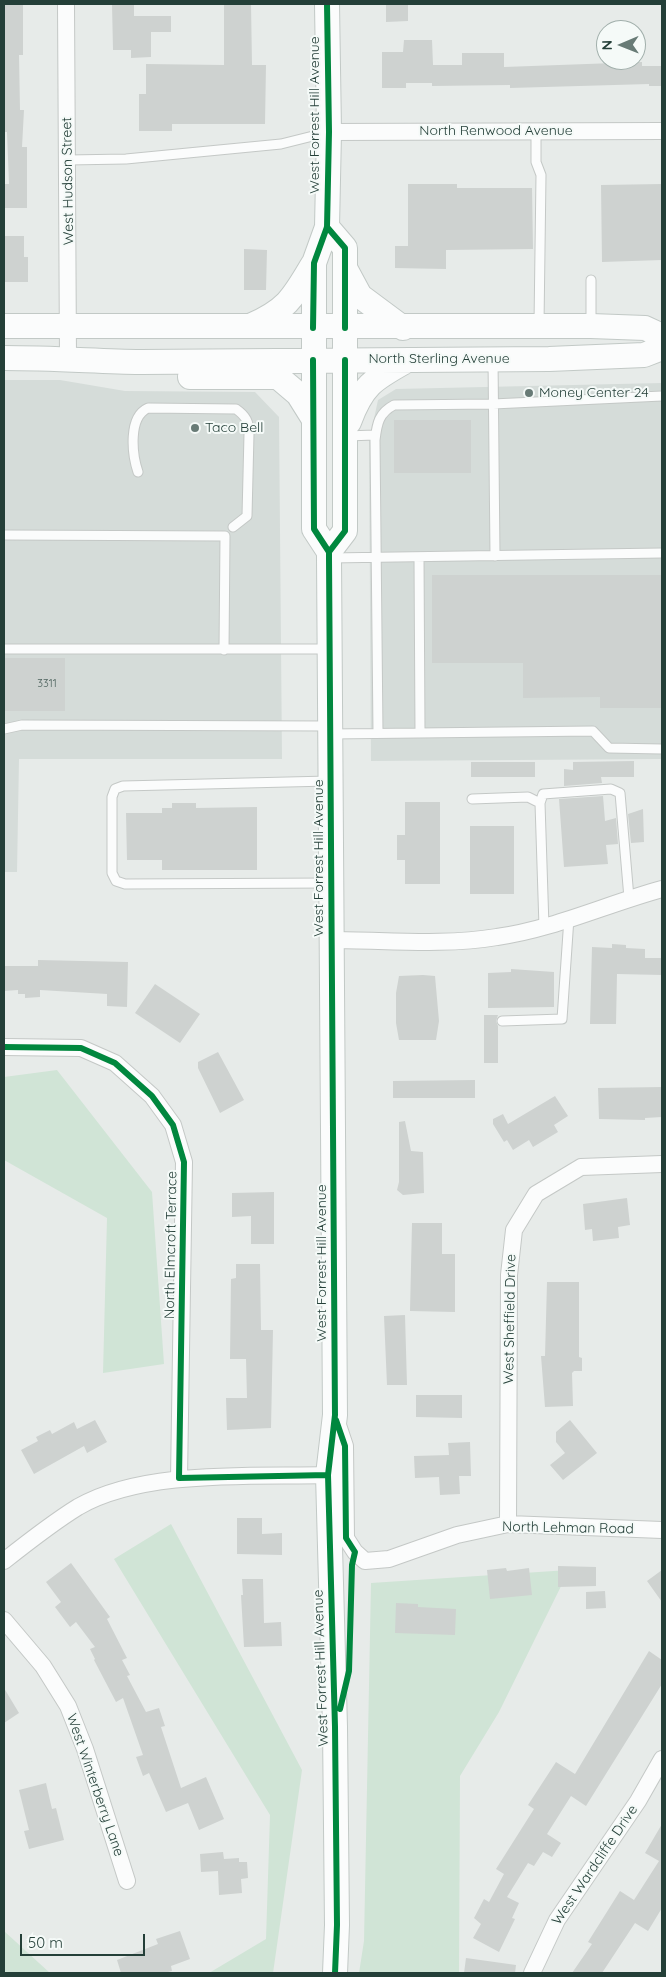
<!DOCTYPE html>
<html>
<head>
<meta charset="utf-8">
<style>
	body { margin:0 }
	#map { position:relative; width:666px; height:1977px; overflow:hidden; background:#e7ebe9; font-family:Quicksand,sans-serif }
	canvas { display:block }
	.frame { position:absolute; inset:0; border:5px solid #243f38; pointer-events:none }
	.north { position:absolute; left:596px; top:20px; width:50px; height:50px; box-sizing:border-box; background:#f5faf8; border:1px solid #a1afab; border-radius:50%; rotate:269deg; font-size:14px; font-weight:700; line-height:20px; text-align:center; color:#243f38 }
	.north::after { content:''; display:block; margin:auto; width:18px; height:22px; background:#687b76; clip-path:polygon(50% 0,100% 100%,50% 72%,0 100%) }
	.scale { position:absolute; left:20px; top:1934px; width:125px; height:22px; box-sizing:border-box; border:2px solid #243f38; border-top:0; padding-left:6px; font-size:15px; line-height:18px; white-space:nowrap; color:#243f38; -webkit-text-stroke:4px #f5faf8; paint-order:stroke }
</style>
</head>
<body>
<div id="map">
<canvas width="666" height="1977"></canvas>
<div class="frame"></div>
<div class="north">N</div>
<div class="scale">50 m</div>
</div>
<script>
const context = document.querySelector('canvas').getContext('2d');
context.lineJoin = 'round';
function paint(path, color) {
  context.fillStyle = color;
  context.fill(path, 'evenodd');
}
function strokePath(path, color, width, dash) {
  context.strokeStyle = color;
  context.lineWidth = width;
  context.lineCap = dash ? 'butt' : 'round';
  context.setLineDash(dash || []);
  context.stroke(path);
}
function write(font, color, halo, rows, align = 'center') {
  context.font = font + ' Quicksand,sans-serif';
  context.lineWidth = 4;
  context.setLineDash([]);
  context.textBaseline = 'middle';
  context.strokeStyle = halo;
  context.fillStyle = color;
  for (const [text, x, y, turn = 0] of rows) {
    context.save();
    context.translate(x, y);
    context.rotate((+turn || 0) * Math.PI / 180);
    context.textAlign = isNaN(turn) ? turn : align;
    if (halo) context.strokeText(text, 0, 0);
    context.fillText(text, 0, 0);
    context.restore();
  }
}
const built = new Path2D(`
	M4 380H60L125 391 255 392 279 417 282 759H19L17 872H4Z
	M662 383V759L371 761 369 442 378 400 396 389Z`);
const green = new Path2D(`
	M57 1070 152 1192 164 1364 103 1373 107 1218 4 1160V1077Z
	M171 1524 302 1770 273 1973H209L266 1939 270 1815 114 1559Z
	M569 1570 499 1712 460 1776 459 1973H359L364 1941 371 1583Z
	M4 1931 50 1973H4Z`);
const building = new Path2D(`
	M4 4H23V55H19L20 110H24L22 147H27V208H4V184H9L7 132H4Z
	M112 4H134V16H171V32H151V57L131 58V50H113Z
	M224 4H251L252 65H266L265 124H172V131H139V94H146V64L224 65Z
	M386 4H408V21L386 22Z
	M404 40H432L433 65H462V53H504V67L642 62V66H662V86H649V84L510 88V85L432 86V83H406V88H382V52H403Z
	M408 184H457V188H532L533 249 446 250V269L395 268V246H408Z
	M662 184V260L602 262 601 185Z
	M4 236H24V257H28V282H4Z
	M244 249 267 250 266 290H244Z
	M394 420H471V473H394Z
	M432 575H662V708H600V697L523 698V663H432Z
	M4 658H65V711H4Z
	M634 761V777H601L602 783 564 786V769L573 770V762Z
	M471 762H535V777H471Z
	M603 796 605 821 616 818 618 844 606 845 608 864 564 867 559 799Z
	M405 802H440V884H405V860H397V835H405Z
	M172 803H196V808L257 807V870H162V860H127L126 813H162V808H172Z
	M643 809 644 842 631 843 628 814Z
	M470 826H514V894H470Z
	M612 944 626 945V948L645 949V958H662V975L617 974 616 1024H590L592 947 612 948Z
	M38 960 128 962 127 1007 107 1006V994L40 990V997L25 998V994H18V990L4 991V966H38Z
	M511 969 554 972V1007L488 1008V973L511 972Z
	M423 975 435 976 439 1021 436 1040H399L396 1023V993L399 976Z
	M155 984 200 1014 180 1043 135 1013Z
	M484 1015H498L496 1021 498 1026V1063H484Z
	M218 1052 244 1100 220 1113 198 1068V1062Z
	M475 1080V1098H393V1081Z
	M662 1087V1117L645 1118V1120L599 1119 598 1088Z
	M555 1096 568 1116 554 1125 558 1132 533 1147 529 1140 513 1150 507 1140 504 1142 493 1124V1119L503 1114 508 1124Z
	M405 1121 411 1151 423 1152 424 1193 403 1195 397 1190 399 1182V1122Z
	M274 1192V1244H251V1216L232 1217V1193Z
	M627 1198 630 1225 618 1227 619 1238 593 1241 592 1229 585 1230 583 1204Z
	M412 1223H442V1254H455V1312L410 1311Z
	M236 1264H260L261 1330H273L271 1428 227 1430 226 1398H247L246 1359H230L231 1279 236 1278Z
	M547 1282H579V1357L582 1358V1371H574L572 1373 573 1406 545 1407 541 1356H545Z
	M405 1315 407 1385H387L384 1316Z
	M416 1395H462V1418L416 1417Z
	M95 1420 107 1442 87 1453 84 1446 34 1474 21 1450 38 1441 36 1437 50 1430 52 1434 74 1422 77 1429Z
	M570 1420 597 1453 563 1480 550 1465 565 1453 556 1442V1432Z
	M470 1442 471 1476H459L460 1494 440 1495 439 1477 415 1478 414 1456 449 1455 448 1443Z
	M237 1518H262V1534L282 1533V1555L237 1554Z
	M71 1563 110 1617 107 1619 127 1658 122 1660 130 1675 127 1676 146 1712 159 1708 165 1726 161 1727 181 1788 206 1777 224 1819 199 1830 188 1803 166 1812 149 1773 143 1776 136 1757 143 1755 123 1698 116 1702 94 1660 95 1659 90 1649 95 1647 76 1622 70 1627 55 1607 61 1602 46 1582Z
	M558 1566 596 1567V1586L558 1587Z
	M506 1568 507 1571 529 1568 532 1595 490 1599 487 1570Z
	M662 1570V1602L647 1581Z
	M242 1579H263L264 1623 281 1622 282 1646 244 1647 241 1595H243Z
	M605 1591 606 1608 586 1609V1592Z
	M396 1603 418 1604V1607L456 1609 455 1635 395 1633Z
	M649 1651 662 1660V1684L586 1806 571 1796 547 1834 561 1843 552 1857 543 1852 534 1866 528 1863 507 1897 519 1903 512 1918 515 1919 499 1952 473 1938 481 1924 474 1918 484 1899 489 1902 504 1874 496 1869 534 1809 528 1805 556 1762 575 1774Z
	M4 1688 19 1713 4 1723Z
	M46 1783 52 1809 56 1808 64 1840 29 1849 24 1831 29 1830 19 1790Z
	M662 1824V1908L648 1931 635 1923 602 1973H572L592 1944 588 1942 620 1891 634 1900 659 1861 645 1853Z
	M223 1852 224 1859 239 1858V1862H247L248 1878 241 1879 242 1893 219 1895 218 1871 201 1872 200 1854Z
	M180 1931 190 1959 171 1966 172 1971 164 1973H121L117 1960 158 1944 156 1939Z
	M466 1958 516 1965 515 1973H464Z`);
const lane = new Path2D(`
	M536 132V162L541 175 539 324
	M68 160 126 159 281 144 329 132
	M591 280V326
	M493 359 495 556
	M346 436 375 435
	M138 472C132 454 128 417 148 408L236 409C246 416 249 422 249 434L247 516 233 527
	M4 535 225 536 224 650
	M419 557 420 733
	M330 558 662 553
	M4 649H330
	M4 729 22 725 330 726
	M378 733 375 440C377 423 379 413 394 405L493 404 662 396
	M331 734 593 731 609 748 662 749
	M329 781 123 786 115 789 112 797V873L116 881 125 884 331 883
	M472 799 528 797 540 803
	M544 927 540 803 543 794 611 789 620 793 629 898
	M502 1021 562 1019 569 918`);
const street = new Path2D(`
	M66 4 68 358
	M329 132 662 131
	M332 940C386 940 444 946 497 937 554 929 607 904 662 889
	M4 1047 81 1048 115 1063 152 1096 173 1125 184 1162 179 1478
	M337 1422 345 1446 346 1538 355 1552 365 1561 389 1559 457 1535 508 1524 662 1530
	M508 1524 509 1275 514 1230 536 1194 581 1167 662 1164
	M4 1561C28 1542 52 1523 78 1507 143 1469 253 1477 328 1475
	M4 1620 43 1666 68 1706 85 1749 127 1881
	M532 1973 557 1920 638 1801 662 1759`);
const secondary = new Path2D(`
	M327 4 329 132 327 227 314 263V529L329 552V558L335 1415 328 1475 335 1727 337 1925 335 1973
	M327 227 345 248V531L329 552
	M346 270 360 296 403 328
	M4 326H591L645 328 662 336
	M250 326C287 310 293 298 313 264
	M4 358C50 358 95 361 141 362L549 359 644 355 662 348
	M190 377H278L298 394 313 418
	M349 422C363 384 374 379 408 360`);
const cycleway = new Path2D(`
	M327 227 345 248V328
	M313 328 314 263 327 227 329 132 327 4
	M313 360 314 529 329 552V558L335 1415 328 1475 335 1727 337 1925 335 1973
	M329 552 345 531V360
	M4 1047 81 1048 115 1063 152 1096 173 1125 184 1162 179 1478 328 1475
	M336 1420 345 1446 346 1538 355 1552 352 1565 349 1671 340 1709`);
const markers = [
	[529,393,5,"#687b76"],
	[195,428,5,"#687b76"]
];
const numberNames = [
	["3311",47,684]
];
const streetNames = [
	["West Forrest Hill Avenue",315,115,-90],
	["North Renwood Avenue",496,131],
	["West Hudson Street",68,181,-91],
	["North Sterling Avenue",439,359],
	["West Forrest Hill Avenue",319,858,-90],
	["North Elmcroft Terrace",171,1245,-89],
	["West Forrest Hill Avenue",322,1263,-90],
	["West Sheffield Drive",510,1319,-89],
	["North Lehman Road",568,1528,1],
	["West Forrest Hill Avenue",321,1668,-92],
	["West Winterberry Lane",95,1785,71],
	["West Wardcliffe Drive",595,1865,-56]
];
const poiNames = [
	["Money Center 24",539,393],
	["Taco Bell",205,428]
];
paint(built, '#d5dcd9');
paint(green, '#d0e4d6');
paint(building, '#ced2d0');
strokePath(lane, '#c4c8c6', 11);
strokePath(street, '#c4c8c6', 18);
strokePath(secondary, '#c2c9c6', 26);
strokePath(lane, '#fbfcfc', 9);
strokePath(street, '#fbfcfc', 16);
strokePath(secondary, '#fbfcfc', 24);
strokePath(cycleway, '#00873e', 6);
for (const [x, y, r, color] of markers) {
  const dot = new Path2D();
  dot.arc(x, y, r, 0, 2 * Math.PI);
  context.fillStyle = color;
  context.fill(dot);
  strokePath(dot, '#f5faf8', 2);
}
write('11px', '#4f645f', null, numberNames);
write('14px', '#243f38', '#f5faf8', streetNames);
write('14px', '#243f38', '#f5faf8', poiNames, 'left');
</script>
</body>
</html>
